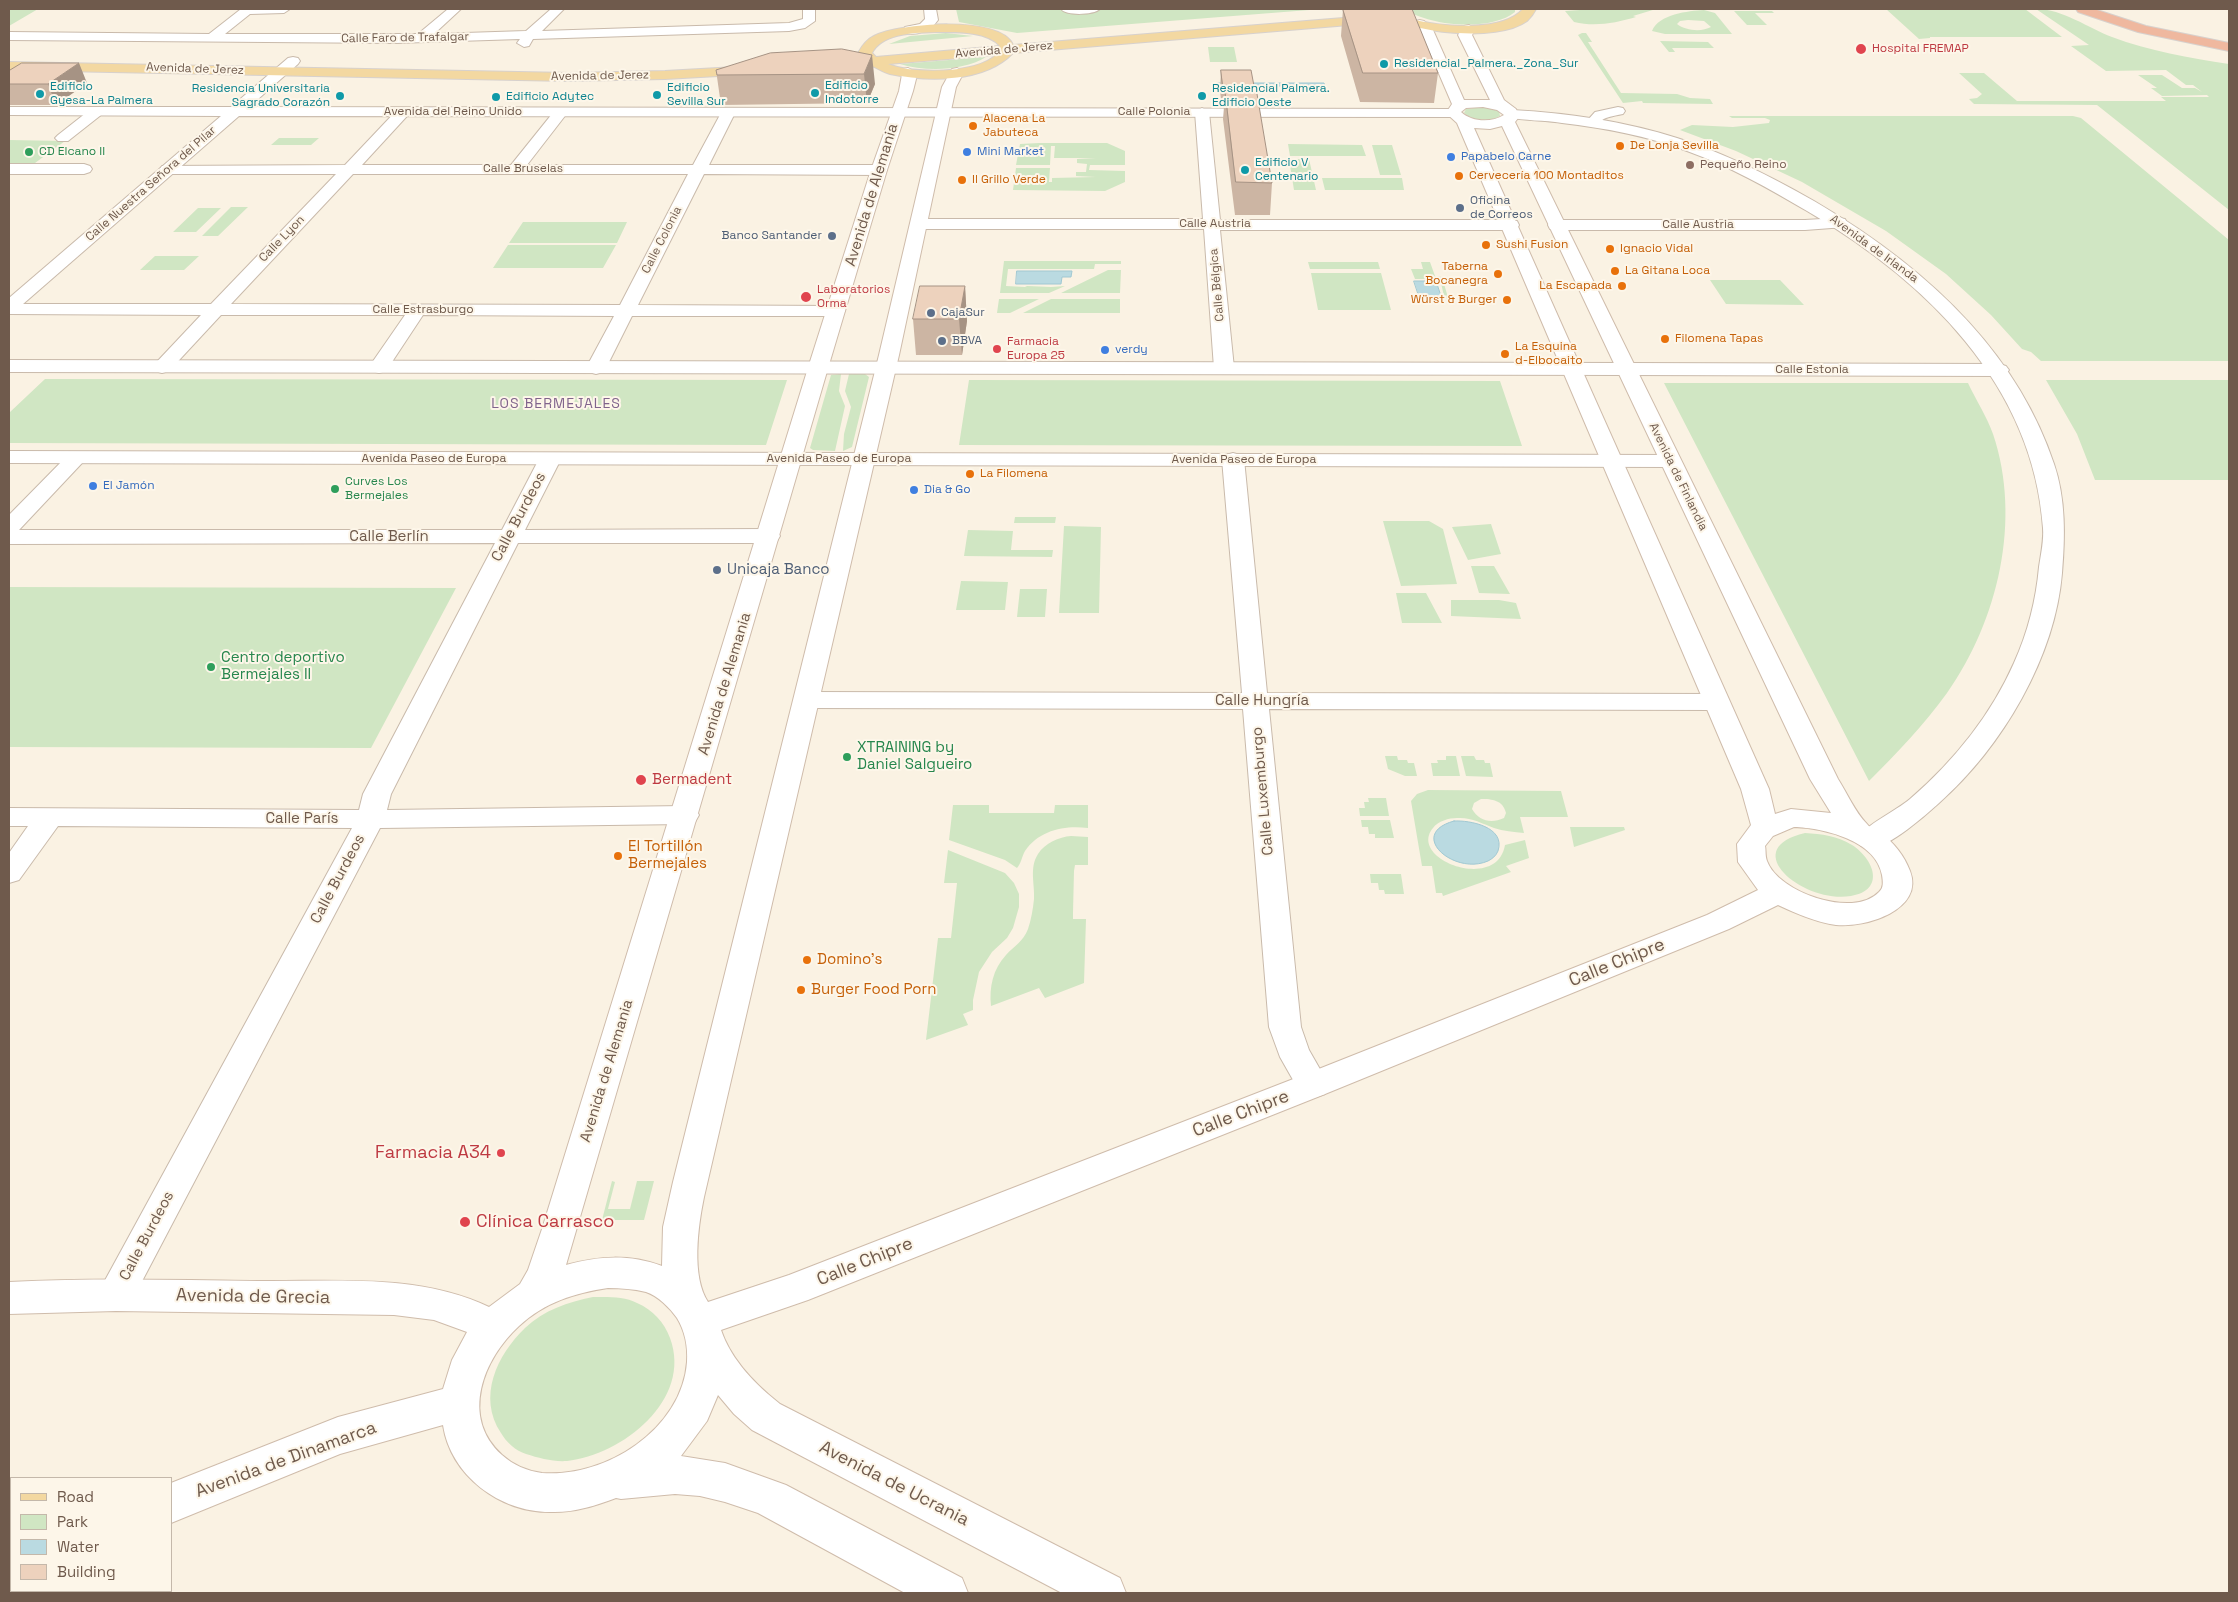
<!DOCTYPE html>
<html>
<head>
<meta charset="utf-8">
<style>
	body { margin:0 }
	#map { position:relative; width:2238px; height:1602px; overflow:hidden; background:#faf2e3; font-family:"Space Grotesk",sans-serif }
	canvas { display:block }
	.frame { position:absolute; inset:0; border:10px solid #6f5a4c; pointer-events:none }
	.legend { position:absolute; left:10px; top:1477px; width:162px; height:115px; box-sizing:border-box; background:#fdf6e9; border:1px solid #c4b8aa; margin:0; padding:6px 9px; list-style:none; font-size:15px; color:#6f5a4c }
	.legend li { display:flex; align-items:center; gap:10px; height:25px }
	.legend b { width:25px; border:1px solid #c4b8aa }
</style>
</head>
<body>
<div id="map">
<canvas width="2238" height="1602"></canvas>
<div class="frame"></div>
<ul class="legend">
<li><b style="height:6px;background:#f3d8a1"></b>Road</li>
<li><b style="height:14px;background:#d0e6c3"></b>Park</li>
<li><b style="height:14px;background:#badae1"></b>Water</li>
<li><b style="height:14px;background:#edd2bd"></b>Building</li>
</ul>
</div>
<script>
const context = document.querySelector('canvas').getContext('2d');
context.lineJoin = 'round';
function paint(path, color) {
  context.fillStyle = color;
  context.fill(path, 'evenodd');
}
function strokePath(path, color, width, dash) {
  context.strokeStyle = color;
  context.lineWidth = width;
  context.lineCap = dash ? 'butt' : 'round';
  context.setLineDash(dash || []);
  context.stroke(path);
}
function write(font, color, halo, rows, align = 'center') {
  context.font = font + ' "Space Grotesk",sans-serif';
  context.lineWidth = 4;
  context.setLineDash([]);
  context.textBaseline = 'middle';
  context.strokeStyle = halo;
  context.fillStyle = color;
  for (const [text, x, y, turn = 0] of rows) {
    context.save();
    context.translate(x, y);
    context.rotate((+turn || 0) * Math.PI / 180);
    context.textAlign = isNaN(turn) ? turn : align;
    if (halo) context.strokeText(text, 0, 0);
    context.fillText(text, 0, 0);
    context.restore();
  }
}
const green = new Path2D(`
	M9 9H38L9 26Z
	M956 9H1322L1017 33 959 22Z
	M1405 9H1515V12C1491 32 1428 26 1405 9Z
	M1595 9H1656L1633 16 1636 17C1616 23 1595 27 1574 22L1565 11Z
	M1886 9H2025L2062 37H1930V38L1919 39Z
	M2036 9C2063 9 2088 28 2112 37 2149 51 2190 58 2229 64V210L2097 105 1974 104 1969 99 1977 98 1982 94 1959 73H1984L2017 101H2166L2161 97H2209L2207 95 2162 96 2151 88H2157L2138 75H2162L2182 88H2195L2202 92 2193 85H2186L2166 70 2106 71 2071 46 2089 45Z
	M1704 10 1715 13 1732 34H1665L1652 31C1659 14 1688 11 1704 10ZM1688 20 1704 21 1711 27C1702 32 1686 31 1677 24L1680 21Z
	M1734 11H1772L1774 13H1755L1767 25H1747Z
	M946 33 973 36 889 44 910 36Z
	M1582 33H1586L1592 42H1588L1621 93 1677 94 1690 98 1710 99 1713 104 1643 103 1642 101 1623 103 1578 35Z
	M1660 41 1708 42 1714 48H1672L1675 52H1669Z
	M1208 47H1234L1237 62H1210Z
	M986 57C963 71 926 72 900 64Z
	M1482 107 1499 111 1500 116C1490 122 1473 121 1464 113L1466 109Z
	M1729 116H2073L2081 118 2229 240V361H2041L2031 352 2022 349 1991 315 1946 274 1886 231 1802 182 1736 151 1680 130 1692 125 1733 127 1769 123 1770 120 1765 118H1732Z
	M279 138H319L311 145H271Z
	M9 140 65 141 35 163H9Z
	M1039 143H1107L1125 151V165H1090L1089 170 1125 171V182L1105 191 1013 190 1016 168H1050L1049 182H1052V178L1096 177 1076 176V172H1086L1087 164 1077 163V159L1096 158H1054L1055 146H1051L1050 165H1016L1020 144Z
	M1288 144 1362 145 1366 156H1290Z
	M1372 145H1392L1401 175H1380Z
	M1289 159H1309L1316 190H1294Z
	M1322 178H1402L1404 190H1325Z
	M231 207H248L218 236H202Z
	M198 208H221L196 232H173Z
	M523 222H627L617 243H509Z
	M508 245H616L603 268H493Z
	M155 256H199L184 270H140Z
	M1004 261H1121V264H1095L1094 269H1008L1006 286 1025 287 1027 286 1051 287 1065 286 1049 293H1000Z
	M1308 262H1378L1380 269H1310Z
	M1421 262H1430L1435 276 1442 277 1449 301 1444 296 1440 279H1415L1411 269H1423Z
	M1108 270H1121L1120 293H1061Z
	M1311 273H1381L1391 310H1318Z
	M1710 280H1780L1804 305 1726 304Z
	M999 299H1039L1010 313H997Z
	M1051 299H1120V313H1023Z
	M841 374 839 391 845 406 835 451 813 450 810 448 831 375Z
	M849 374H865L869 377 852 447 843 451 844 434 851 407 845 391Z
	M45 379 787 380 766 445 9 443V413Z
	M969 380 1500 381 1522 446 959 445Z
	M2046 380H2229V480H2095L2077 434Z
	M1664 383H1968C1976 400 1987 417 1993 434 2022 520 1998 621 1947 693 1924 725 1897 753 1869 781Z
	M1015 517H1056L1055 523H1014Z
	M1383 521H1429L1443 529 1457 584 1401 586Z
	M1491 524 1501 554 1468 560 1452 527Z
	M1064 526 1101 527 1099 613H1059Z
	M968 530 1013 531 1011 550H1053L1052 557 964 556Z
	M1471 566H1494L1510 594 1479 593Z
	M961 581 1008 582 1005 610H956Z
	M9 587 456 588 371 748 9 747Z
	M1020 589H1047L1045 617H1017Z
	M1396 593H1426L1442 623H1402Z
	M1451 600H1499L1516 603 1521 619 1451 616Z
	M1385 756H1397L1398 760H1407L1408 763H1414L1417 776H1405L1388 769Z
	M1446 756H1456L1460 776H1433L1431 763H1438L1437 760H1446Z
	M1461 756H1474L1476 760H1484L1485 763H1490L1493 777 1466 776Z
	M1428 790 1561 791 1568 817H1520L1524 833C1514 832 1503 831 1494 828 1481 823 1471 817 1457 818 1449 818 1438 821 1433 828 1407 859 1497 893 1505 845L1525 840 1529 858 1506 866 1511 872 1443 896 1442 893H1436L1432 866H1422L1411 801 1417 794ZM1481 799C1492 799 1503 800 1506 813L1504 818C1491 824 1479 821 1472 809L1474 803Z
	M1368 798H1386L1389 816H1360L1359 808H1365L1364 802H1369Z
	M953 805H989V813H1054L1055 805H1088V828C1065 825 1039 830 1025 851 1022 856 1021 864 1017 868L1005 860 949 840Z
	M1361 820H1390L1394 838H1375V834H1369L1368 827H1362Z
	M1570 827H1624L1625 830 1574 847Z
	M1805 833C1821 834 1838 836 1852 845 1874 859 1886 890 1851 896 1804 904 1736 849 1805 833Z
	M1071 836 1088 837V865H1075L1074 871 1073 913V919H1086L1084 983 1045 998 1039 988 991 1006C989 987 993 969 1006 955 1014 946 1023 942 1028 929 1031 920 1033 909 1034 899 1035 884 1029 868 1038 854 1045 843 1059 837 1071 836Z
	M948 850 1005 873 1014 883 1019 894V907L1013 928 1007 938 992 952 979 972 973 1000V1010L963 1014 968 1025 926 1040 938 938H951L957 883H944Z
	M1370 874H1401L1404 894H1385L1384 890H1379L1378 883H1371Z
	M612 1181 615 1182 608 1209H630L637 1181H654L644 1220H602Z
	M593 1297C608 1297 624 1296 637 1303 653 1310 664 1322 670 1338 693 1400 622 1455 567 1461 553 1462 539 1458 526 1454 516 1451 506 1442 501 1433 477 1397 497 1355 525 1328 544 1310 568 1302 593 1297Z`);
const water = new Path2D(`
	M1216 83H1324L1325 86H1216Z
	M1017 271H1072L1071 277H1062L1061 284H1016Z
	M1414 281H1436L1442 299H1420Z
	M1454 821C1470 820 1506 827 1498 851 1496 856 1492 859 1488 861 1454 876 1406 834 1454 821Z`);
const minor = new Path2D(`
	M241 9H290L284 13 250 14 225 34H418L448 9H461L434 34 526 31 551 9H564L542 31 789 23 803 19V9H815V21L805 28 789 31 533 39 529 46 524 47 517 43 520 39 395 43 9 40V32L209 34Z
	M924 9H936L938 20C931 30 918 36 905 33L904 30 905 27 920 24 925 19Z
	M1061 9H1100C1094 15 1066 16 1061 9Z
	M1618 107 1623 108 1625 111 1623 114C1618 115 1611 116 1606 118 1598 121 1598 128 1588 125L1586 122 1595 112Z
	M96 108 101 109 103 112 101 115 68 141H58L55 138 58 135 91 109Z
	M403 108 410 112 408 115 362 165H511L556 109 561 108 568 112 527 165H693L721 113 728 109 735 113 709 165H879L885 167 887 170 885 173 879 175 704 174 638 305 836 306 842 307 845 311 842 315 836 316H632L606 368 603 372 596 374 589 372 586 368 614 316 423 315 386 371 379 373 372 371 369 367 405 315H221L169 371 162 373 155 371 152 367 201 315 9 314V304H211L336 174H168L162 172 160 169 162 166 345 165 398 109ZM353 174H688L620 305 231 304Z
	M1202 108 1209 112 1220 220H1511L1517 221 1519 225 1517 229 1511 230H1220L1234 368 1231 372 1224 374 1217 372 1214 368 1204 229H919L913 228 911 224 913 220 919 219H1203L1195 112Z
	M9 164H84L90 166 92 169 90 172 84 174H9Z
	M1839 218 1845 219 1847 223 1845 227 1805 230H1556L1550 229 1548 225 1550 221 1556 220H1805Z
	M1626 363 1999 364 2006 366 2009 370 2006 374 1999 376 1626 375 1619 373 1616 369 1619 365Z
	M76 452 83 454 87 458 83 462 19 530H502L539 459 543 455 550 453 557 455 561 459 525 530 769 529 777 531 780 536 777 541 769 543H518L391 794 387 810 685 806 695 808 699 815 695 822 685 824 380 828 129 1306 116 1311 103 1306 98 1295 103 1284 352 828 58 826 19 880 9 883V853L28 826H9V808L359 810 363 794 495 543 9 544V515L69 454Z
	M1233 453 1240 455 1244 459 1267 693 1716 694 1725 696 1729 702 1725 708 1716 710 1269 709 1301 1027 1309 1050 1329 1085 1325 1094 1313 1098 1301 1094 1280 1057 1269 1027 1243 709 807 708 798 706 794 700 798 694 807 692 1242 693 1222 459 1226 455Z`);
const tertiary = new Path2D(`
	M293 57 298 58 300 61 298 64 249 107 1453 109 1460 113 1453 117 239 116 15 311 9 312V298L221 116 9 115V107H231L288 58Z
	M1512 110C1568 113 1624 121 1677 138 1725 153 1770 176 1814 201 1918 262 2015 346 2054 464 2066 499 2065 538 2062 573 2055 658 2002 747 1939 803 1926 815 1889 847 1872 848 1870 848 1864 846 1861 846L1857 839C1865 825 1896 811 1910 799 1953 762 1991 715 2014 663 2028 632 2036 600 2039 567 2041 554 2044 540 2043 528 2033 383 1924 280 1807 211 1768 188 1729 166 1687 151 1647 136 1605 128 1562 123 1544 120 1525 121 1507 117L1505 114Z
	M9 360 1626 363 1633 365 1636 369 1633 373 1626 375 9 372Z
	M9 451 1670 455 1677 457 1681 461 1677 465 1670 467 9 463Z`);
const secondary = new Path2D(`
	M1419 20 1424 21 1433 30 1464 100H1490L1458 35 1464 26 1469 25 1475 29 1472 35 1504 100 1516 109 1519 117 1515 122 1838 779C1847 793 1855 812 1867 824 1870 828 1876 830 1880 832 1893 842 1904 855 1910 871 1925 910 1865 928 1836 925 1816 922 1797 914 1778 905L1729 929 1325 1094 808 1300 721 1330C731 1360 756 1385 780 1404L1120 1578 1126 1593H1062L752 1430 734 1414 718 1395 707 1421 681 1456 725 1463 786 1485 962 1578 968 1593H905L758 1513 725 1502 700 1496 675 1494 621 1499 616 1498C595 1506 573 1513 550 1512 500 1512 451 1476 443 1425L340 1454 171 1523V1483L338 1417 443 1389 452 1360 467 1332 434 1320 394 1315 116 1311 9 1314V1282C92 1278 175 1280 258 1281 335 1282 417 1273 489 1307L520 1284 528 1270 542 1229 808 368 871 170 899 91 903 69 908 68 915 72 916 79 913 91 887 170 828 368 566 1265C599 1256 629 1254 662 1266L663 1227 673 1182 879 355 942 87 952 69 957 68 964 72 956 87 899 355 704 1197C698 1226 691 1276 708 1302L789 1275 1301 1076 1707 915 1758 890 1738 862 1737 844 1751 825 1741 789 1457 123 1446 113 1452 104 1421 32 1413 24ZM1483 107 1497 110 1504 115C1491 123 1472 122 1461 112L1466 108ZM1502 126 1810 779 1831 813 1791 809 1775 814 1769 789 1474 128 1490 129ZM1794 827C1823 828 1876 840 1882 875 1883 881 1884 888 1879 892 1853 919 1778 892 1767 861 1765 856 1766 850 1765 846L1773 836ZM608 1288C620 1288 634 1289 646 1292 658 1296 670 1308 677 1318 685 1331 688 1347 687 1362 682 1429 606 1478 542 1473 527 1471 513 1465 502 1455 460 1417 483 1359 519 1326 545 1302 575 1293 608 1288Z
	M11 1545V1587L9 1588V1546Z`);
const primary = new Path2D(`
	M1380 9C1396 9 1401 16 1416 20 1443 27 1503 32 1523 9H1536C1534 13 1530 18 1527 21 1497 43 1409 33 1381 13Z
	M1380 15 1385 16 1386 19 1385 22 1013 53C984 83 928 82 890 74 882 72 875 66 868 65 857 63 836 74 828 64L835 60 862 58 858 53C862 46 866 40 874 36 898 23 1001 15 1013 45ZM937 32C956 32 987 31 1000 46L876 57 872 53C883 32 917 33 937 32ZM996 55C976 74 912 74 888 64Z
	M9 62 569 73 665 71 754 66 761 70 754 74 665 79 569 81 9 70Z`);
const motorway = new Path2D(`
	M2076 9H2094L2146 26 2229 43V51L2138 32 2078 12Z`);
const wall = new Path2D(`
	M1343 9 1438 73 1434 103 1360 102 1341 36Z
	M842 49 875 84 867 103 721 105 716 70Z
	M1221 70 1254 86 1272 183 1270 215H1235L1223 119 1224 107H1222L1220 91Z
	M9 71 87 83 56 105H9Z
	M965 286 967 321 962 355H916L913 319Z`);
const shadedWall = new Path2D(`
	M872 55 875 84 867 103 864 74Z
	M79 63 87 83 56 105 48 84Z
	M965 286 967 321 962 355 959 319Z`);
const building = new Path2D(`
	M1343 9H1412L1438 73H1363Z
	M842 49 872 55 864 74 717 75 716 70 770 53Z
	M22 63H79L48 84H9V71Z
	M1221 70H1251L1254 86H1223Z
	M1225 88H1256L1272 183 1236 182Z
	M920 286H965L959 319H913Z`);
const markers = [
	[1861,49,6,"#e0444e"],
	[1384,64,5,"#0f9aa8"],
	[815,93,5,"#0f9aa8"],
	[40,94,5,"#0f9aa8"],
	[657,95,5,"#0f9aa8"],
	[340,96,5,"#0f9aa8"],
	[1202,96,5,"#0f9aa8"],
	[496,97,5,"#0f9aa8"],
	[973,126,5,"#e8710a"],
	[1620,146,5,"#e8710a"],
	[29,152,5,"#2e9e5b"],
	[967,152,5,"#3f7fe0"],
	[1451,157,5,"#3f7fe0"],
	[1690,165,5,"#8d6e63"],
	[1245,170,5,"#0f9aa8"],
	[1459,176,5,"#e8710a"],
	[962,180,5,"#e8710a"],
	[1460,208,5,"#5c6f8a"],
	[832,236,5,"#5c6f8a"],
	[1486,245,5,"#e8710a"],
	[1610,249,5,"#e8710a"],
	[1615,271,5,"#e8710a"],
	[1498,274,5,"#e8710a"],
	[1622,286,5,"#e8710a"],
	[806,297,6,"#e0444e"],
	[1507,300,5,"#e8710a"],
	[931,313,5,"#5c6f8a"],
	[1665,339,5,"#e8710a"],
	[942,341,5,"#5c6f8a"],
	[997,349,5,"#e0444e"],
	[1105,350,5,"#3f7fe0"],
	[1505,354,5,"#e8710a"],
	[970,474,5,"#e8710a"],
	[93,486,5,"#3f7fe0"],
	[335,489,5,"#2e9e5b"],
	[914,490,5,"#3f7fe0"],
	[717,570,5,"#5c6f8a"],
	[211,667,5,"#2e9e5b"],
	[847,757,5,"#2e9e5b"],
	[641,780,6,"#e0444e"],
	[618,856,5,"#e8710a"],
	[807,960,5,"#e8710a"],
	[801,990,5,"#e8710a"],
	[501,1153,5,"#e0444e"],
	[465,1222,6,"#e0444e"]
];
const farStreetnames = [
	["Calle Faro de Trafalgar",405,38,-1],
	["Avenida de Jerez",1004,50,-5],
	["Avenida de Jerez",195,69,2],
	["Avenida de Jerez",600,76,-1],
	["Avenida del Reino Unido",453,112],
	["Calle Polonia",1154,112],
	["Calle Bruselas",523,169],
	["Calle Nuestra Señora del Pilar",151,184,-41],
	["Calle Austria",1215,224],
	["Calle Austria",1698,225],
	["Calle Lyon",282,239,-46],
	["Calle Colonia",662,240,-63],
	["Avenida de Irlanda",1874,249,36],
	["Calle Bélgica",1217,285,-95],
	["Calle Estrasburgo",423,310],
	["Calle Estonia",1812,370],
	["Avenida Paseo de Europa",434,459],
	["Avenida Paseo de Europa",839,459],
	["Avenida Paseo de Europa",1244,460],
	["Avenida de Finlandia",1678,477,64]
];
const farHealthnames = [
	["Hospital FREMAP",1872,49],
	["Laboratorios",817,290],
	["Orma",817,304],
	["Farmacia",1007,342],
	["Europa 25",1007,356]
];
const farCulturenames = [
	["Residencial_Palmera._Zona_Sur",1394,64],
	["Edificio",825,86],
	["Indotorre",825,100],
	["Edificio",50,87],
	["Gyesa-La Palmera",50,101],
	["Edificio",667,88],
	["Sevilla Sur",667,102],
	["Residencia Universitaria",330,89,"right"],
	["Sagrado Corazón",330,103,"right"],
	["Residencial Palmera.",1212,89],
	["Edificio Oeste",1212,103],
	["Edificio Adytec",506,97],
	["Edificio V",1255,163],
	["Centenario",1255,177]
];
const farFoodnames = [
	["Alacena La",983,119],
	["Jabuteca",983,133],
	["De Lonja Sevilla",1630,146],
	["Cervecería 100 Montaditos",1469,176],
	["Il Grillo Verde",972,180],
	["Sushi Fusion",1496,245],
	["Ignacio Vidal",1620,249],
	["Taberna",1488,267,"right"],
	["Bocanegra",1488,281,"right"],
	["La Gitana Loca",1625,271],
	["La Escapada",1612,286,"right"],
	["Würst & Burger",1497,300,"right"],
	["Filomena Tapas",1675,339],
	["La Esquina",1515,347],
	["d-Elbocaito",1515,361],
	["La Filomena",980,474]
];
const farLeisurenames = [
	["CD Elcano II",39,152],
	["Curves Los",345,482],
	["Bermejales",345,496]
];
const farShopnames = [
	["Mini Market",977,152],
	["Papabelo Carne",1461,157],
	["verdy",1115,350],
	["El Jamón",103,486],
	["Dia & Go",924,490]
];
const farEducationnames = [
	["Pequeño Reino",1700,165]
];
const farServicenames = [
	["Oficina",1470,201],
	["de Correos",1470,215],
	["Banco Santander",822,236,"right"],
	["CajaSur",941,313],
	["BBVA",952,341]
];
const farNeighbourhoodnames = [
	["LOS BERMEJALES",556,404]
];
const streetNames = [
	["Avenida de Alemania",872,195,-73],
	["Calle Burdeos",519,517,-62],
	["Calle Berlín",389,537],
	["Avenida de Alemania",725,684,-73],
	["Calle Hungría",1262,701],
	["Calle Luxemburgo",1263,791,-95],
	["Calle París",302,819],
	["Calle Burdeos",338,879,-62],
	["Avenida de Alemania",607,1071,-73],
	["Calle Burdeos",147,1236,-62]
];
const serviceNames = [
	["Unicaja Banco",727,570]
];
const leisureNames = [
	["Centro deportivo",221,658],
	["Bermejales II",221,675],
	["XTRAINING by",857,748],
	["Daniel Salgueiro",857,765]
];
const healthNames = [
	["Bermadent",652,780]
];
const foodNames = [
	["El Tortillón",628,847],
	["Bermejales",628,864],
	["Domino's",817,960],
	["Burger Food Porn",811,990]
];
const nearStreetnames = [
	["Calle Chipre",1617,963,-22],
	["Calle Chipre",1241,1114,-21],
	["Calle Chipre",865,1262,-22],
	["Avenida de Grecia",253,1297,1],
	["Avenida de Dinamarca",286,1460,-20],
	["Avenida de Ucrania",894,1484,27]
];
const nearHealthnames = [
	["Farmacia A34",491,1153],
	["Clínica Carrasco",476,1222,"left"]
];
paint(green, '#d0e6c3');
paint(water, '#badae1');
strokePath(water, '#a1c8d2', 1);
strokePath(minor, '#c9baab', 2);
strokePath(tertiary, '#c9baab', 2);
strokePath(secondary, '#cfbcab', 2);
strokePath(primary, '#d7d1cd', 2);
strokePath(motorway, '#d7d1cd', 2);
paint(minor, '#fff');
paint(tertiary, '#fff');
paint(secondary, '#fff');
paint(primary, '#f3d8a1');
paint(motorway, '#efb89f');
paint(wall, '#ccb5a3');
paint(shadedWall, '#a69384');
paint(building, '#edd2bd');
strokePath(building, '#a69384', 1);
for (const [x, y, r, color] of markers) {
  const dot = new Path2D();
  dot.arc(x, y, r, 0, 2 * Math.PI);
  context.fillStyle = color;
  context.fill(dot);
  strokePath(dot, '#fdf6e9', 2);
}
write('12px', '#6f5a4c', '#fdf6e9', farStreetnames);
write('12px', '#be3a42', '#fdf6e9', farHealthnames, 'left');
write('12px', '#0d838f', '#fdf6e9', farCulturenames, 'left');
write('12px', '#c56008', '#fdf6e9', farFoodnames, 'left');
write('12px', '#27864d', '#fdf6e9', farLeisurenames, 'left');
write('12px', '#366cbe', '#fdf6e9', farShopnames, 'left');
write('12px', '#785e54', '#fdf6e9', farEducationnames, 'left');
write('12px', '#4e5e75', '#fdf6e9', farServicenames, 'left');
context.letterSpacing = '1px';
write('14px', '#80648c', '#fdf6e9', farNeighbourhoodnames);
context.letterSpacing = '0px';
write('15px', '#6f5a4c', '#fdf6e9', streetNames);
write('15px', '#4e5e75', '#fdf6e9', serviceNames, 'left');
write('15px', '#27864d', '#fdf6e9', leisureNames, 'left');
write('15px', '#be3a42', '#fdf6e9', healthNames, 'left');
write('15px', '#c56008', '#fdf6e9', foodNames, 'left');
write('18px', '#6f5a4c', '#fdf6e9', nearStreetnames);
write('18px', '#be3a42', '#fdf6e9', nearHealthnames, 'right');
</script>
</body>
</html>
